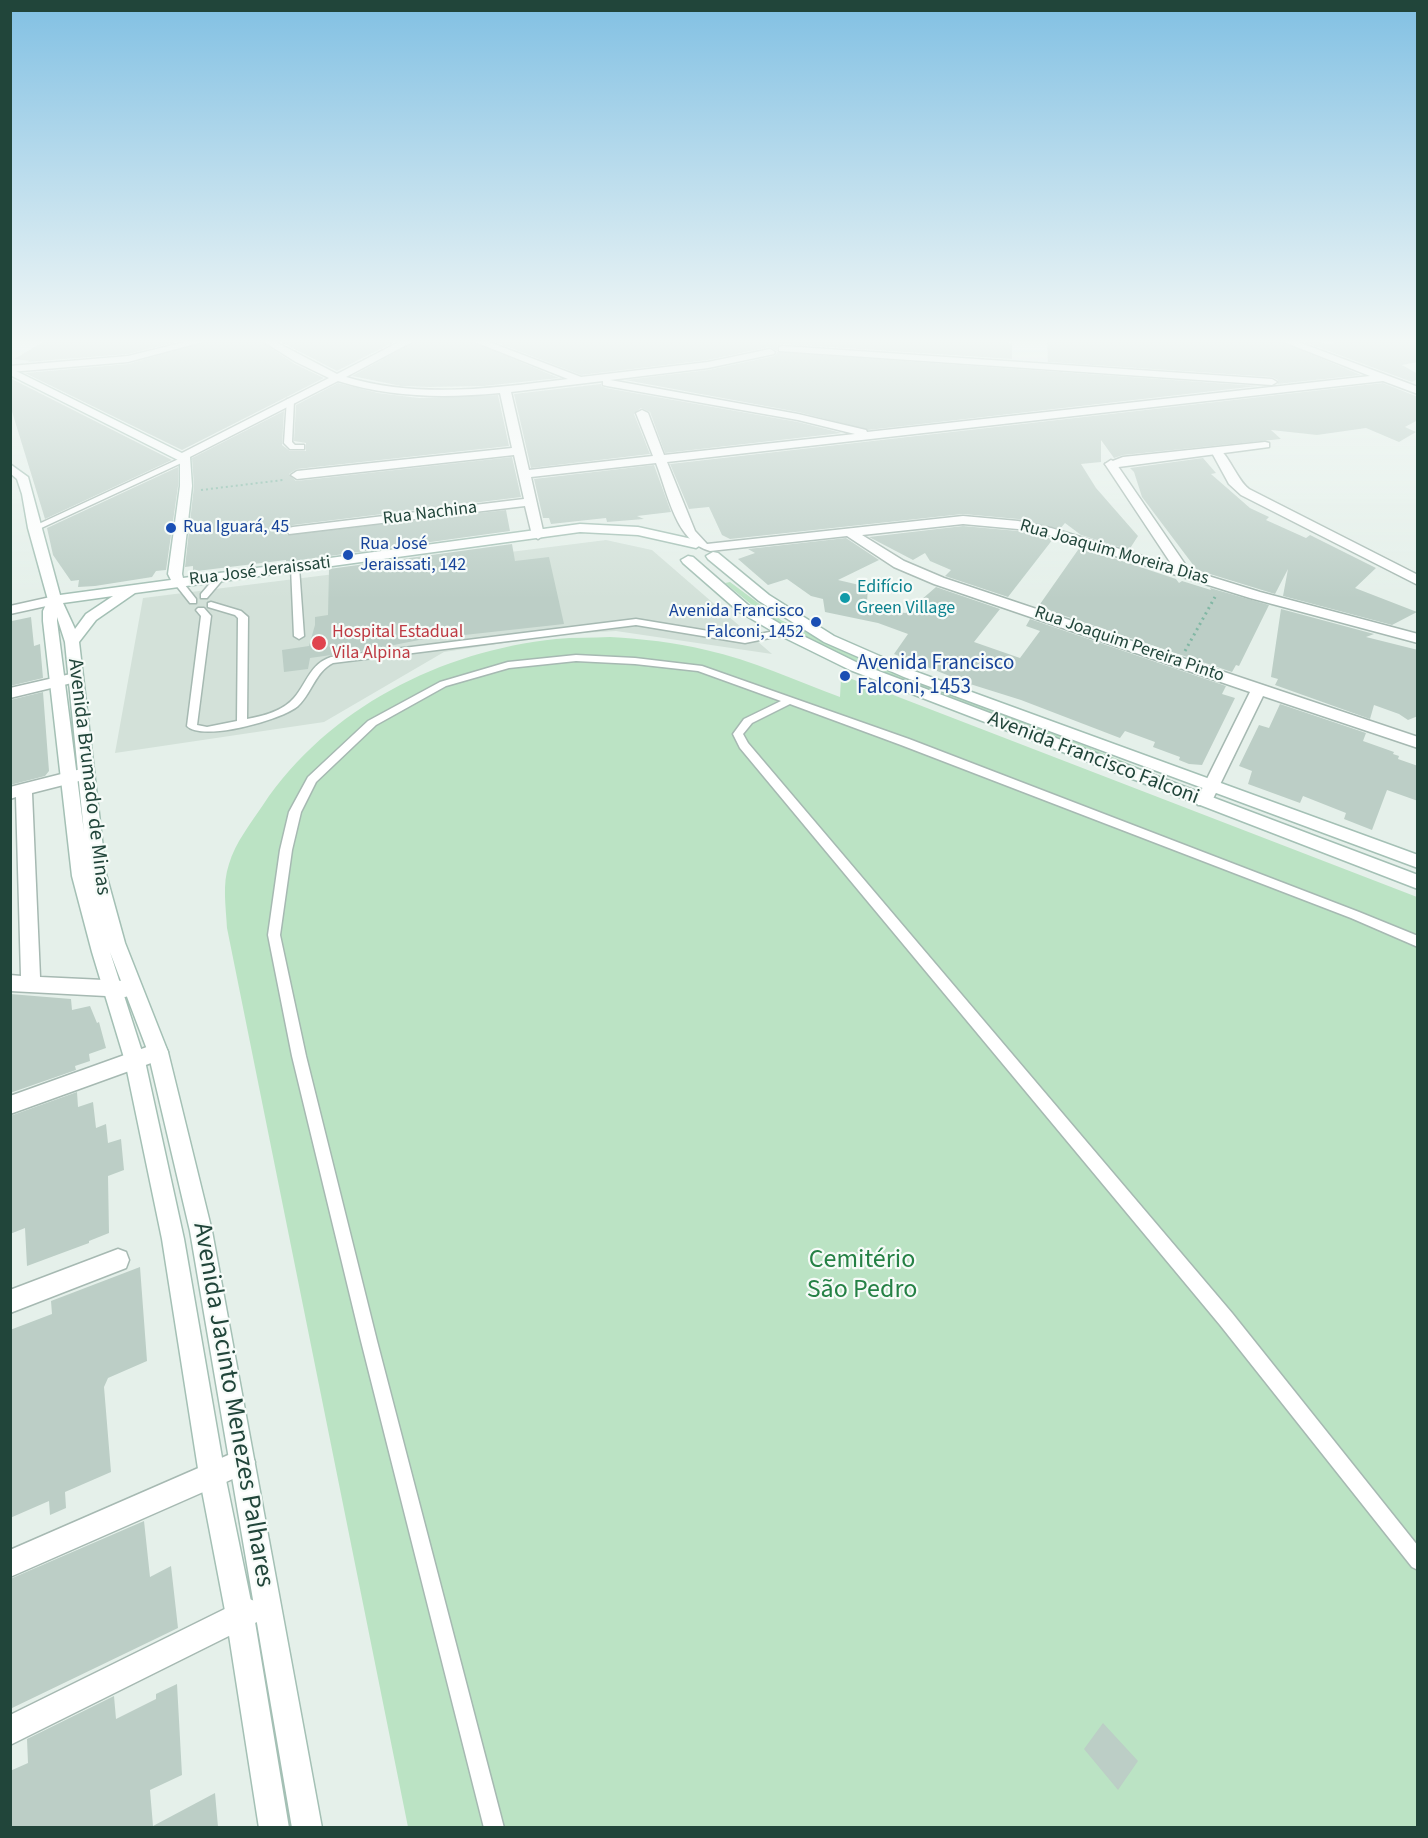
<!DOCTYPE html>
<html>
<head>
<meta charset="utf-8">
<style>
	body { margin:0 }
	#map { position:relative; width:1428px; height:1838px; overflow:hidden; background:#e5f0ea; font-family:"Source Sans 3",sans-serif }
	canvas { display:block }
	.frame { position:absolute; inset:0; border:12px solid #21453a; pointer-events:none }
</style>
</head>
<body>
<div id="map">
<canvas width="1428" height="1838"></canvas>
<div class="frame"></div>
</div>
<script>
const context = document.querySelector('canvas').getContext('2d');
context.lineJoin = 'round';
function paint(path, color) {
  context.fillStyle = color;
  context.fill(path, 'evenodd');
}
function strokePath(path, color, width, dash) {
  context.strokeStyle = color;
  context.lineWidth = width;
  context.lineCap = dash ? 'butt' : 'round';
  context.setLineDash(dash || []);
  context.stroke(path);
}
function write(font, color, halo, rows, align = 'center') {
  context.font = font + ' "Source Sans 3",sans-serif';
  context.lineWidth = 4.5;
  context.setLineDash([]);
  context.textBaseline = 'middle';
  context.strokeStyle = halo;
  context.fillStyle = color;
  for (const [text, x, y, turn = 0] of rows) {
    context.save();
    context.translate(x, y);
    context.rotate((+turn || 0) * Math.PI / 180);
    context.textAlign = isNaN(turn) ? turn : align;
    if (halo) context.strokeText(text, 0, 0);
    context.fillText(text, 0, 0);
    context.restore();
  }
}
const built = new Path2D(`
	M606 540 652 550 772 654 616 631 564 634 444 652 324 722 115 753 143 598Z`);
const green = new Path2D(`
	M730 582 781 620 863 660 1024 721 1194 790 1193 794 855 664 774 623 725 583Z
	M610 637C643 639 674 642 706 650 752 660 796 681 840 697L841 678 844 676 1417 897V1827H408L227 928C226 907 222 884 229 864 235 843 251 823 263 805 328 708 441 651 556 639 574 637 592 638 610 637Z`);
const building = new Path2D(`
	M43 342H176L128 354 27 362 30 361 14 359Z
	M204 342H262L295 364 324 378 182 450 25 373 128 364Z
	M281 342H394L337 371Z
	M414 342H473L559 378 484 386 429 387 401 386 352 376Z
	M495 342H1007L1012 343V359L783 344 777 346V351L770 347 708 360 581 375Z
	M1047 342H1282L1361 375 1278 384V380L1272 377 1048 362Z
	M1304 342H1321L1328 345 1334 342H1418V362L1402 365 1418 374V379L1412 382Z
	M777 353V352L1258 386 868 430 798 412 625 380 708 370 774 356Z
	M10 378 172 460 45 519 10 405Z
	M338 383 378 393 419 398 498 395 509 446 297 469 289 474 296 481 512 457 521 497 293 525 285 530 287 535 506 510 510 531 286 562V560L197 571H193V566L185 567 194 486 192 458 284 411 282 445 290 451H306V443L294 441 296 405Z
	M1383 383 1418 397V420L1405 427 1416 432 1399 442 1366 428 1317 435 1271 430 1281 439 1123 455 1114 458 1101 440V462L1081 464 1096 488 1138 536 1129 550 1081 535 1065 523 1060 529 1018 519 963 514 730 539 722 535 709 507 689 509 670 464Z
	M601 384V386L606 388 798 422 842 433 665 453 650 412 641 408 634 414 650 454 531 468 514 394Z
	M1203 458 1216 473 1211 474 1250 508 1269 517 1266 520 1306 538 1310 535 1376 568 1355 588 1417 612 1392 625 1283 596 1288 569 1275 594 1197 570 1142 497 1134 472 1130 468Z
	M654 465 671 512 637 516 644 519 607 522 606 518 551 524 549 518H543L534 479Z
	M178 467V486L166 570 156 571 152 577 95 586 78 587 79 580 71 581 53 555 47 528Z
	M963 526 1018 531 1053 539 1008 597 945 576 951 570 930 561 925 553 913 560 869 537Z
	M846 538 879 560 838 580 868 587 867 602 892 612 906 613 936 587 1000 609 974 642 1020 658 1040 631 1026 626 1030 619 1226 686 1222 694 1235 698 1202 765 1189 764 1179 760 1180 757 1153 747 1155 742 1125 731 1120 738 1021 700 970 684 894 654 908 634 878 623 825 612 823 599 811 596 787 579 768 585 738 559 755 553 748 549Z
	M512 544 515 561 549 557 564 624 419 640 374 649 310 658 308 669 284 672 282 650 309 646 315 625V617L328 615 329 569Z
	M1080 547 1176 579 1179 583 1182 581 1211 590 1210 588 1269 605 1239 666 1236 665 1232 672 1038 607Z
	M1281 609 1374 634 1366 637 1418 650V716L1408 720 1399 714 1374 705 1370 719 1275 685 1278 679 1271 677Z
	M31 617 34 646 40 644 43 678 10 686 12 621Z
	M43 692 49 771 45 776 10 785V700Z
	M1280 704 1366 733 1363 741 1394 752 1393 754 1399 756 1398 759 1418 766V801L1387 790 1372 830 1344 819 1346 813 1303 796 1300 803 1248 784 1252 771 1239 766 1259 725 1269 728Z
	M10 994 71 999 72 1010 90 1006 97 1023 99 1022 106 1048 89 1054 90 1061 75 1066 76 1070 10 1093Z
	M77 1092 78 1107 93 1102 96 1128 106 1124 108 1143 121 1139 124 1170 108 1176 109 1233 89 1241V1243L27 1266 25 1228 10 1234V1116Z
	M140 1267 147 1361 108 1378 104 1387 111 1472 65 1492 66 1508 50 1515 49 1501 10 1518V1330L52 1314 51 1301Z
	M144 1521 150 1577 171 1566 178 1628 10 1709V1579Z
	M177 1684 182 1775 150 1790 153 1826 215 1793 218 1827H10V1771L28 1763 27 1739 114 1696 116 1719 156 1699V1694Z
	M1103 1723 1138 1761 1118 1790 1084 1749Z`);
const pathFar1 = new Path2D(`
	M201 490 283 480`);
const path = new Path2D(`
	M1185 651 1215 597`);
const service = new Path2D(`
	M287 399 294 401 292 442 295 445H304V449H290L284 443Z
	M183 457 190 459 37 530 30 528Z
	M295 564 299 567 304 636 299 639 294 636 291 567Z
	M221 573 225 576 224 578 207 598H201V594L218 574Z
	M178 579 181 580 196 599V603H190L175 584V580Z
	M211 602 241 611 248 617 247 719C264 716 283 711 294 698 307 683 310 664 331 657L636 619 745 637 784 629 789 632 784 635 745 643 636 625 333 663C315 672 312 693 298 706 282 720 202 742 187 726L201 616 196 610 198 608H204L211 616 197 725 207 727 237 721 238 618 235 615 208 607V603Z
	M576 655 635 658 702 666 909 739 1359 912 1418 936V947L1351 918 901 745 790 704 752 723 743 734 748 743 1232 1313 1418 1546V1570L1412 1567 1220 1325 740 748 733 734 744 719 781 701 698 671 635 664 576 661 509 668 446 686 376 725 316 782 301 812 292 850 280 935 306 1056 377 1341 504 1828H484L361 1341 292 1056 268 935 280 850 289 812 308 777 368 721 440 682 508 662Z`);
const pedestrian = new Path2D(`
	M1265 442 1269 443V447L1111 468 1105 464 1123 457Z`);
const minor = new Path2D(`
	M185 342H202L128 362 10 372V366L128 356Z
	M264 342H276L337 374 399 342H412L346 377C418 399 495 388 568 379L475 342H489L581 377 708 362 770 349 775 352 774 354 708 368 610 380 798 414 866 430 867 432 1370 376 1284 342H1298L1418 387V394L1383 381 667 462 695 531 707 544 963 516 1018 521 1051 528 1172 565 1105 464 1111 460 1115 462 1189 570 1260 592 1418 634V643L1250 598 1048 535 1018 529 963 524 862 535 904 561 944 578 1418 737V748L1263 696 1210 805H1198L1196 801 1250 692 934 584 894 567 847 536 710 551C676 542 668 494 656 463L531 477 544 535 538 539 532 535 525 506 289 534 287 531 289 528 293 527 524 499 514 455 297 479 291 475 297 471 512 448 500 393C446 398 391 398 338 381L186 459H178V455L329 378 296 362ZM603 381V385L607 386 798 420 855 434 664 455 648 413 642 410 636 413 653 456 529 470 511 392Z
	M783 346 1272 379 1277 382 1272 385 779 351V347Z
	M1217 448C1227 451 1237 480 1249 489L1418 575V585L1241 495 1229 484 1211 451Z
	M55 596 60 597 62 600 60 603 10 614V606Z
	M75 673 80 675 82 678 80 681 10 698V688Z
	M85 768 91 770 93 774 91 778 32 793 40 977 125 981 132 983 134 989 132 995 125 997 10 991V975L21 976 16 797 10 799V787Z
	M158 1043 165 1046 168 1052 165 1058 10 1114V1096Z
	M118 1249 126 1252 129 1260 126 1268 10 1313V1290Z
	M242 1449 251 1453 255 1462 251 1471 10 1577V1550Z
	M247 1598 257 1602 261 1612 257 1622 10 1745V1715Z`);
const secondary = new Path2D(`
	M10 368 190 457 192 486 182 574 183 578 580 524 638 527 701 541 702 544 696 548 638 535 580 532 135 593 96 620 79 642 106 874 125 943 168 1052 212 1231 322 1828H292L190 1231 148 1052 110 952 145 1061 184 1239 225 1475 254 1616 289 1828H259L226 1616 199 1475 162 1239 125 1061 92 952 72 876 43 621V611L48 600 28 528 22 494 17 479 10 473V464L28 477 60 595 171 580 168 574 180 486V461L10 375ZM113 596 86 614 75 629 63 603ZM57 617 65 642 84 832 57 621Z
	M713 552 718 553 769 595 834 636 914 671 1418 855V868L904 677 824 642 759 601 708 559 706 556Z
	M688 556 693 557 748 605 789 629 860 664 1418 875V889L850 670 779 635 738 611 683 563 681 560Z`);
const markers = [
	[171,528,6,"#1a4fb4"],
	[348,555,6,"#1a4fb4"],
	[845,598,6,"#0f9aa8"],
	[816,622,6,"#1a4fb4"],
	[319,643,8,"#e0444e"],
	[845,676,6,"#1a4fb4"]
];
const farStreetnames = [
	["Rua Nachina",430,514,-7],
	["Rua Joaquim Moreira Dias",1114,553,16],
	["Rua José Jeraissati",260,572,-7],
	["Rua Joaquim Pereira Pinto",1129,645,19]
];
const farTransitnames = [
	["Rua Iguará, 45",183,528],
	["Rua José",360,545],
	["Jeraissati, 142",360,566],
	["Avenida Francisco",804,612,"right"],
	["Falconi, 1452",804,633,"right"]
];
const farCulturenames = [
	["Edifício",857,588],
	["Green Village",857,609]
];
const farHealthnames = [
	["Hospital Estadual",332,633],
	["Vila Alpina",332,654]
];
const transitNames = [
	["Avenida Francisco",857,664],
	["Falconi, 1453",857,688]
];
const streetNames = [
	["Avenida Francisco Falconi",1093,759,21],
	["Avenida Brumado de Minas",88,777,83]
];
const nearParknames = [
	["Cemitério",862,1261],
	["São Pedro",862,1291]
];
const nearStreetnames = [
	["Avenida Jacinto Menezes Palhares",232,1405,80]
];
paint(built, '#d3e1d9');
paint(green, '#bbe3c4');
paint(building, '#bccec6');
strokePath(service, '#a6b9b2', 3);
strokePath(pedestrian, '#a6b9b2', 3);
strokePath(minor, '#a6b9b2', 3);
strokePath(secondary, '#a4c0b5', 3);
strokePath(pathFar1, '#81b7a4', 2, [2, 3]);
strokePath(path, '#81b7a4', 3, [2, 4]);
paint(service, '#fff');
paint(pedestrian, '#fff');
paint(minor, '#fff');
paint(secondary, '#fff');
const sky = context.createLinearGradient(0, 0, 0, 599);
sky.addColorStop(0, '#81c0e3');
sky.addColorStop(0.57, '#f3f8f6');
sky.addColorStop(1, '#f3f8f600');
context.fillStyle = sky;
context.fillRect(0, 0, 1428, 599);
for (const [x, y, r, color] of markers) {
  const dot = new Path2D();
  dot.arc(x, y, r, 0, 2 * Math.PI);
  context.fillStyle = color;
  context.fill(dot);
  strokePath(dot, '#f6fbf8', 2);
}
write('18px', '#21453a', '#f6fbf8', farStreetnames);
write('18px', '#164399', '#f6fbf8', farTransitnames, 'left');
write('18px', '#0d838f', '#f6fbf8', farCulturenames, 'left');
write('18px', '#be3a42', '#f6fbf8', farHealthnames, 'left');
write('21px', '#164399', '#f6fbf8', transitNames, 'left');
write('21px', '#21453a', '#f6fbf8', streetNames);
write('26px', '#258145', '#f6fbf8', nearParknames);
write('26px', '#21453a', '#f6fbf8', nearStreetnames);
</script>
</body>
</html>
